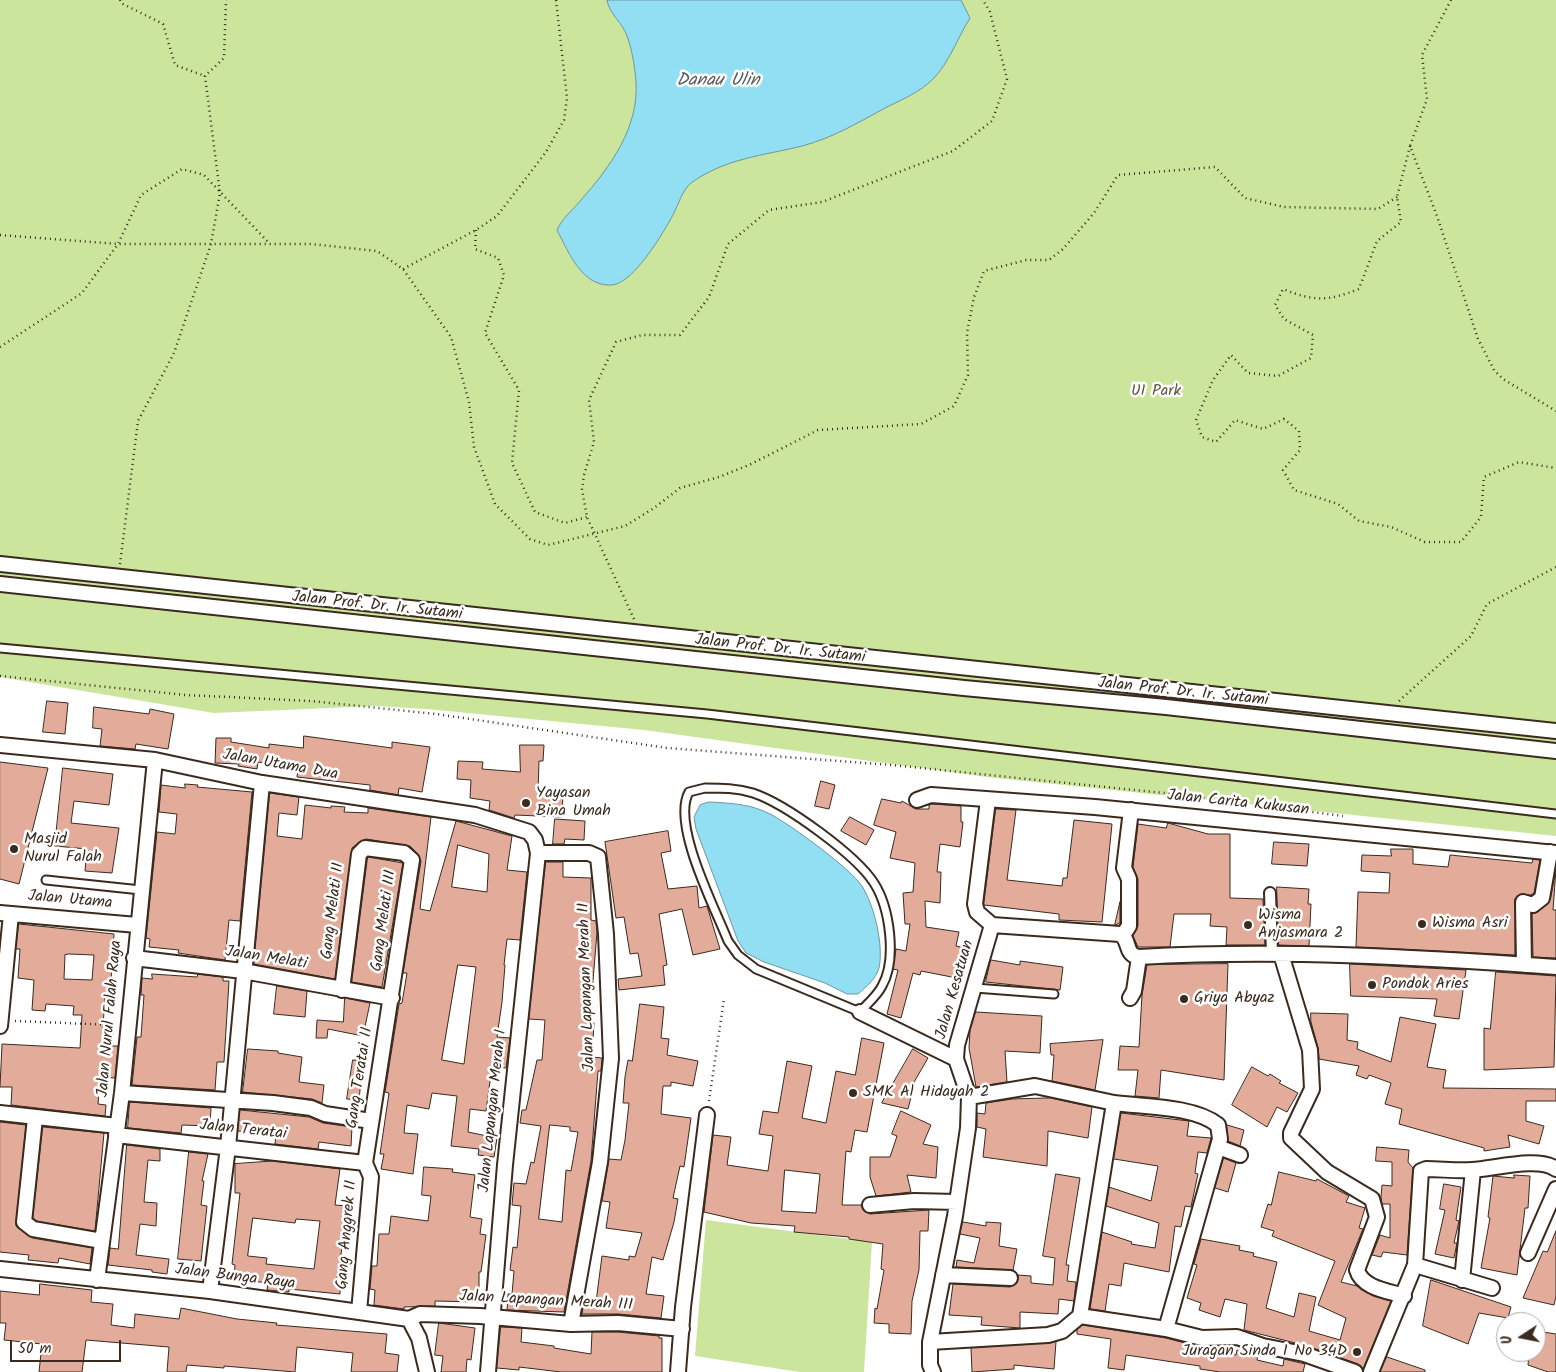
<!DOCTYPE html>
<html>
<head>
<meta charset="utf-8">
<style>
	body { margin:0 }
	#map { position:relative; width:1556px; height:1372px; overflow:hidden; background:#fff; font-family:Kalam,sans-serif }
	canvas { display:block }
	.north { position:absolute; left:1496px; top:1312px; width:50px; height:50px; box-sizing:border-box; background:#fff; border:1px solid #b1aaa5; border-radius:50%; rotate:259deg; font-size:14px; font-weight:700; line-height:20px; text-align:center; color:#3b2a1e }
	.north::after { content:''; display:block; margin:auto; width:18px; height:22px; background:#3b2a1e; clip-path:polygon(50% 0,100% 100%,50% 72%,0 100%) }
	.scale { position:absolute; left:10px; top:1340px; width:111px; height:22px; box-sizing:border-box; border:2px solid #3b2a1e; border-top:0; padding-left:6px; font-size:15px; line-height:18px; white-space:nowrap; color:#3b2a1e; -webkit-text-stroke:4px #fff; paint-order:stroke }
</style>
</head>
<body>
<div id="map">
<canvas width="1556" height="1372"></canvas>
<div class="north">U</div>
<div class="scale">50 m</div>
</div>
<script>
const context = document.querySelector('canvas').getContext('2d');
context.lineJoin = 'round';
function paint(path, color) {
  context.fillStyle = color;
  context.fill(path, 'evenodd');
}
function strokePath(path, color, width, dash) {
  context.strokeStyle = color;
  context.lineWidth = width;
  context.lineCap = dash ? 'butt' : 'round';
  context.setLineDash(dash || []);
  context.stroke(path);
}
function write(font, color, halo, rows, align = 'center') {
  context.font = font + ' Kalam,sans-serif';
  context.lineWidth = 5;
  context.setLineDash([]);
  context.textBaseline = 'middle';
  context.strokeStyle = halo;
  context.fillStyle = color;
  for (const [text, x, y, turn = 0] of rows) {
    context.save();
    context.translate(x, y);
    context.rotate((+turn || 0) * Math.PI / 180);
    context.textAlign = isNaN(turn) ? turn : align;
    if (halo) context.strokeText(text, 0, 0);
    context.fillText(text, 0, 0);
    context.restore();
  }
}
const green = new Path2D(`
	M0 0H1556V836L987 777 644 730 426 709 375 706 214 713 0 677Z
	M706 1220 872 1242 864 1372H800L695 1356Z`);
const water = new Path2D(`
	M607 0H961L970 18C958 37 949 63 933 79 920 92 903 99 887 107 859 122 833 138 802 146 762 156 726 158 691 183 683 189 678 205 673 215 663 233 634 283 612 285 582 287 569 253 557 230 563 217 572 211 581 200 610 167 639 128 636 82 635 68 632 49 627 36 623 23 609 14 607 0Z
	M709 802C731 803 752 804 772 815 792 826 850 868 862 886 874 905 884 945 879 968 876 979 866 987 858 994H847L825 983 764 962 746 953 738 941 696 829 694 817 700 805Z`);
const building = new Path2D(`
	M47 701 68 703 65 734 43 732Z
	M94 707 149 714 150 709 174 714 168 749 136 744 135 749 100 746 102 729 93 728Z
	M304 736 392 748V742L430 747 422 792 399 788 398 795 370 790V785L297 777 298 767 258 762 257 769 238 766 239 764 215 763 216 738H231V742L269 748V744L303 748Z
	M520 745H544L543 761H539L538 792 563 793 562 817 515 815 514 818 489 810 490 801 470 798 471 780 457 779 458 761 483 762 482 769 520 772Z
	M0 762 48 768 19 884 0 879Z
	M63 768 113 774 109 805 74 801 71 823 119 828 112 873 85 871 87 849 55 846Z
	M821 781 835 785 829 809 815 806Z
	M185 784 198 785 197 787 252 792 240 921 229 920 225 960 178 953 179 950 149 947 150 939 146 938 157 832 175 834 177 814 159 812 161 785 185 788Z
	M270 793 299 797 297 815 279 813 277 836 302 839 305 805 331 808V806L345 807 344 812 368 813V808L431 817 420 909 430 911 456 821 512 836 507 870 527 872 520 940 507 939 504 965H505L502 1002 497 1037 510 1038 506 1068 492 1067 486 1111 470 1109 468 1132 497 1138 494 1157 478 1155 479 1149 451 1146 457 1096 432 1093 429 1109 407 1105 404 1133 418 1134 413 1174 381 1169 384 1154H380L389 1093 385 1092 399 1004 402 1003 407 973H403L421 861 418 854 410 846 366 839 359 842 352 848 335 979 254 964ZM458 845 489 854 487 892 452 887ZM458 965 476 967 464 1064 442 1060Z
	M882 799 901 803 902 801 916 809H929V805L932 804 961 806V822H963L960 847 940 844 937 872H941L940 903 925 901 926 927 959 932 956 946 968 949 962 979 921 971 920 975 913 973 901 1018 887 1014 898 970 893 969 896 949 906 951 910 924H905L903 893 913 892 915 863 890 858 896 832 874 825Z
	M996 809 1016 810 1007 880 1062 886 1063 878H1067L1074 820 1112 824 1102 922 1059 920V914L984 905Z
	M850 817 874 830 866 845 841 831Z
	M555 819 585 821 584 840 565 839 564 844H553Z
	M1168 823 1208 834H1230V898L1263 899 1265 945H1226L1227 927 1210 926 1211 914H1174L1170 947H1138L1133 936 1138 926V879L1133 867 1138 824 1166 828Z
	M668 831 671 851 661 853 668 889 697 886 699 908 707 906 720 949 693 955 682 909 659 914 667 965 663 966 665 985 619 990 618 979 642 976 638 953 630 954 624 917 616 918 605 842Z
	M1274 842 1309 844 1307 866 1272 864Z
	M1391 849H1413V864L1448 867 1450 855 1532 863 1533 859 1540 860 1534 893 1531 895 1521 894 1515 899V955L1356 947 1358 892 1389 893 1390 873 1361 871 1362 855 1391 856Z
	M368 857 403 863 382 987 352 982Z
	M546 862H563V877L591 878V920L596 921 597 932 592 993H589V997L592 998 591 1023H594L592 1057 602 1058 601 1071H598L591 1161 564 1312 507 1310 508 1294H512L514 1271 510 1270 513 1247 517 1248 521 1206 512 1205 514 1183 526 1184 531 1162 534 1163 541 1126 520 1123 522 1110H526L537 1060H542L545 1020 529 1019ZM550 1125 570 1127V1131L578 1132 571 1171 566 1170 562 1222 539 1219Z
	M1556 869 1553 910H1556V958L1533 957 1532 914 1538 912 1550 900Z
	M1277 887 1309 889 1308 904H1311L1309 946 1279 945Z
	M1120 902V923L1115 925Z
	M19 924 114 934 110 996 105 995 103 1028 113 1029 112 1046H118L115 1078 100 1077 98 1104 106 1105 105 1116 11 1105 12 1087H0L2 1044 80 1048 82 1015H73L74 1006 46 1004 45 1011 32 1010 34 980 18 978 20 949H16ZM69 954 94 955 92 980 64 979 65 955Z
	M991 960 1020 965V961L1063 967 1060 990 986 982Z
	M1228 964 1224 1080 1161 1070 1159 1098 1135 1096 1138 1070H1118L1120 1046 1139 1047 1142 995 1147 965Z
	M1350 964 1466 970 1459 1019 1434 1016 1437 999 1351 996Z
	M1496 972 1556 976 1554 1067 1484 1070V1028L1490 1029Z
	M152 974 197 977 198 974 223 977V981H229L224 1062H217L215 1090 132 1085 137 1037H141L144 995H141L142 978 152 979Z
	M277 986 307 991 305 1017 274 1014Z
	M345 998 370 1003 363 1036 328 1029 327 1038H316L317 1020 343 1022Z
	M640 1004 664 1007 661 1038 669 1039 667 1055 698 1061 693 1086 671 1082V1086H663L661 1114 691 1118 684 1167 680 1166 673 1198 678 1199 674 1222 663 1260 652 1257 646 1294 664 1296 661 1318 619 1314H582L584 1301 596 1302 602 1256 629 1260V1256L635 1257 642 1233 606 1228 610 1202 602 1201 609 1159 621 1160 625 1140 629 1103H623L625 1077 628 1060 632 1061Z
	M976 1012 1042 1016 1040 1053 1005 1051 1007 1082 976 1087 969 1048 970 1030Z
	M1311 1013 1348 1014 1347 1040 1358 1042 1357 1049 1391 1062 1400 1017 1436 1024 1427 1067 1446 1070 1443 1088 1556 1089V1101H1526V1121L1544 1126 1539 1144 1508 1135 1510 1147 1484 1151V1148L1399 1124 1402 1109 1385 1104 1391 1083 1369 1075 1367 1079 1356 1075 1359 1066 1319 1059 1318 1048 1311 1022Z
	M862 1038 884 1043 867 1132 855 1130 851 1152 846 1151 842 1205H861L863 1210 870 1214 929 1210 928 1231H920L919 1270 912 1301 911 1334 889 1333V1324L874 1323 875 1308 877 1309 884 1270 881 1269 883 1244 849 1239V1237L794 1232 795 1226 751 1223 704 1212 713 1135 731 1137 727 1165 768 1171 773 1136 759 1134 763 1111 778 1113 787 1061 812 1066 802 1118 826 1123 836 1071 855 1075ZM785 1170 820 1174 816 1213 782 1211Z
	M1103 1040 1095 1090 1052 1081 1054 1055H1051L1050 1044Z
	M248 1049 278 1051V1053L302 1057 299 1082 324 1085 322 1103 312 1099 243 1092Z
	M913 1049 928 1058 906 1096 911 1097 908 1109 882 1103Z
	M353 1060 363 1061 359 1100 347 1099Z
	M1252 1067 1268 1076 1270 1074 1281 1081 1279 1083 1298 1093 1287 1112 1277 1107 1267 1127 1232 1105Z
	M1051 1098 1092 1107 1088 1138 1048 1131 1047 1166 983 1157 986 1129 977 1127V1113L985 1114 986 1103 1012 1099Z
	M130 1102 211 1108 210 1126 182 1125 181 1133 128 1128Z
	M240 1110 309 1117 323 1123 352 1127 351 1146 319 1142 318 1149 275 1144 276 1133 238 1131Z
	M901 1111 931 1125 923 1144 938 1147 936 1178 907 1175 911 1192 876 1196 870 1177V1157H890L897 1136 892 1134Z
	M1121 1113 1189 1121 1187 1136 1211 1138 1207 1153 1198 1152 1195 1173 1198 1174 1191 1207 1185 1206 1181 1227 1175 1226 1169 1272 1124 1263 1121 1286 1109 1284 1105 1311 1090 1309 1102 1232 1132 1242 1131 1244 1155 1248 1159 1223 1106 1206 1109 1187 1151 1201 1158 1166 1114 1159Z
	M0 1122 26 1125 16 1226 32 1238 92 1248 90 1264 59 1258 58 1263 28 1260 29 1255 0 1252Z
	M1227 1125 1244 1130 1240 1146 1228 1141Z
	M43 1127 104 1133 95 1231 37 1221 33 1218Z
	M127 1145 160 1149V1161L148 1160 144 1202 157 1203 156 1226 140 1224 136 1255 169 1259 167 1274 152 1272V1270L108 1265 110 1248 118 1249Z
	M1377 1147 1409 1150 1408 1162 1413 1168 1407 1255 1383 1252 1381 1257 1372 1255 1380 1235 1390 1238V1204H1382L1381 1197 1382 1185 1392 1186V1162L1376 1161Z
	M189 1152 208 1154 202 1181H204L201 1205 207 1206 201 1261 178 1259Z
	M1224 1158 1236 1163 1228 1192 1215 1188Z
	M273 1161 340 1169 335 1205 349 1206 337 1278H341L340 1294 289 1289V1292L267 1290 268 1283 234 1279 235 1265 232 1264 240 1193H235V1164ZM253 1218 295 1223 296 1219 320 1221 314 1269 266 1264 267 1258 248 1256Z
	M424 1167 453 1169 452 1172 475 1175 470 1217 482 1219 480 1234 486 1235 481 1272H479V1302L435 1301V1306L404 1307V1309L374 1305 375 1290 370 1289 372 1266H377L379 1234H389L391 1216 428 1221 431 1196 422 1195Z
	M1279 1172 1316 1181 1317 1179 1349 1196 1346 1202 1365 1208 1359 1228 1363 1229 1341 1282 1357 1286 1373 1296 1391 1301 1363 1369 1358 1364 1307 1346 1244 1330 1247 1304 1225 1299 1220 1317 1199 1310 1201 1303 1187 1298 1197 1265 1194 1264 1201 1239 1240 1246 1239 1250 1254 1253 1253 1256 1277 1262 1266 1308 1294 1317 1299 1293 1316 1297 1309 1331 1340 1340 1346 1318 1318 1305 1335 1261 1272 1236 1274 1231 1261 1227 1268 1204 1271 1205Z
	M1056 1174 1080 1178 1066 1265H1069L1067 1281 1076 1282 1074 1301 1059 1299 1058 1314 1020 1312V1328L981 1325 982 1317 949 1315 953 1284 1010 1287 1017 1283 1018 1275 1031 1276V1283L1053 1285 1055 1258 1043 1256Z
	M1514 1175 1530 1176 1528 1208H1525L1517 1275 1481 1268 1490 1218 1488 1217 1493 1176 1514 1178Z
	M1444 1184 1461 1187 1456 1220 1459 1221 1454 1243H1457L1454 1258 1435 1254 1445 1210 1440 1209Z
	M963 1222 986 1226V1222L1001 1223 999 1246 1017 1249 1013 1270 956 1267 957 1260 974 1263 980 1238 960 1234Z
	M1556 1231V1296L1554 1305 1523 1298 1543 1251 1547 1252Z
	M1431 1280 1511 1307 1508 1318 1479 1313 1468 1344 1423 1326Z
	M40 1284 92 1290 91 1302 113 1304 111 1325 134 1328 135 1314 179 1319 181 1308 237 1319 277 1323 276 1325 387 1334 385 1353 399 1355 397 1372H351L353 1353 297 1347 295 1372 224 1366V1368L187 1365 186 1372H167L169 1347 86 1340 82 1372H39L42 1344 4 1340 6 1323H0V1291L39 1295Z
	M439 1323 475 1328 471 1360 467 1359 466 1372H441L443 1356 435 1355Z
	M1083 1325 1166 1338 1200 1347V1349L1236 1355 1237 1350 1241 1351 1242 1348 1258 1354 1257 1360 1283 1366 1284 1359 1305 1364 1303 1372H1220L1200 1369V1366L1126 1355 1124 1370 1108 1368 1111 1339 1077 1334V1330Z
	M501 1327 522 1328 521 1342 554 1346V1348L591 1354 592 1332H618L659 1336V1338H662V1372H561L519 1367V1370L497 1368Z
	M1536 1331 1556 1334V1372H1548L1528 1365 1529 1352H1536Z
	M1056 1342 1054 1369 1014 1365V1369L972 1372 971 1348Z
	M1387 1357 1425 1370V1372H1380Z`);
const path = new Path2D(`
	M120 0 121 3 163 24 175 65 205 76
	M1451 0 1422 55 1427 99 1410 146 1437 216 1478 339 1494 370 1503 379 1556 411
	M1410 146 1397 197 1401 222 1377 241 1359 289C1328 301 1315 302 1283 289L1275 305 1284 319 1313 335 1311 358 1278 376 1248 373 1231 355 1213 380 1196 420 1202 437 1216 442 1235 420 1263 429 1284 419 1299 431 1300 450 1283 470 1294 490 1338 504 1359 521 1391 527 1425 542H1461L1481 517 1484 477 1519 462 1556 468
	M476 230 475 249 498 258 504 275 485 333 519 390 512 463 535 512 565 523 587 517
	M0 235 118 244H311L377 251 403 269 451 337 469 402 474 447 495 504 530 539 548 545 625 526 654 508 680 488 719 477 749 465 818 430 921 424 954 406 968 375 967 333 974 297 984 271 1026 260H1049L1063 249 1094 213 1118 175 1215 167 1245 198 1284 207 1378 209 1397 197
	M403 269 476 230 497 216 546 152 564 120 567 98 556 0
	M0 347 82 293 118 244 141 195 182 169 204 175 269 243
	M120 564 138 421 174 353 211 244 220 193 205 76 224 58 226 0
	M634 619 587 517 582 489 584 475 594 442 589 400 616 342 642 335H680L709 297 728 244 769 210 822 202 953 151 992 121 1007 79 990 12 983 0
	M0 676 186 695 311 701 436 714 667 748 892 765 1183 795 1343 816
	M1399 701 1471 636 1487 604 1556 567
	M15 1021 114 1025
	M709 1101 724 999`);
const service = new Path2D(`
	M0 648 707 714 1556 814
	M705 788C722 788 737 788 753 793 786 804 856 855 874 883 890 908 897 960 882 986 877 996 867 1004 860 1012L756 969 738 955 728 941C715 908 671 824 689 792Z
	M46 880 141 890
	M975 988 1054 994`);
const pedestrian = new Path2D(`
	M1270 893 1272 954`);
const minor = new Path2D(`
	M0 564 1556 731
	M0 584 964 688 1166 707 1556 751
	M0 745 155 760 262 783 475 815 529 832 535 840 538 853 505 1165 488 1372
	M917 800 931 795 1095 807 1556 853
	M988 800 975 904 977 912 992 925
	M538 853H589L598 857 606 934 611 1058 600 1162 571 1324
	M0 913 137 925
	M992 925 1120 934C1131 940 1124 955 1139 957 1278 949 1418 957 1556 967
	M1123 935 1129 926V879L1124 868 1131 810
	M1281 954 1310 1050 1312 1089 1291 1133V1138L1327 1172 1372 1199 1377 1217 1357 1270C1362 1288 1388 1291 1404 1296
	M134 958 243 971 392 998
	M1524 965 1523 902 1533 905 1542 898 1550 852
	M342 990 359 854 365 848 404 853 412 860 411 866 365 1163
	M1130 998 1134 991 1139 957
	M860 1012 956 1059
	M0 1026 11 914
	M122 1093 273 1103 311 1108 325 1114 371 1121
	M969 1097 1035 1086 1114 1103 1080 1316 1166 1329 1202 1338 1237 1337 1263 1346 1304 1354 1355 1372
	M1114 1103C1145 1107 1194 1106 1218 1125L1220 1139 1166 1329
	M0 1113 117 1126
	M35 1118 24 1222 33 1229 102 1241
	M116 1135 365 1163
	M1218 1147 1240 1155
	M870 1205 914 1201 957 1202
	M1528 1253 1556 1189
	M1415 1265 1492 1288
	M0 1269 210 1291 409 1319 419 1338 427 1372
	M943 1275 1010 1278
	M97 1280 122 1093 155 760
	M1462 1280 1473 1170
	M210 1291 228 1147 262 783
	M359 1312 371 1177 365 1163
	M409 1319 420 1314 480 1316 571 1324 618 1323 682 1329
	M930 1342 1048 1335 1062 1331 1080 1316
	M678 1372 683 1307 707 1115
	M933 1372 930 1365V1342L955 1216 968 1128 969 1097 956 1059 957 1045 992 925
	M1371 1372 1415 1265 1421 1171 1426 1169C1441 1169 1457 1171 1472 1170 1494 1169 1538 1156 1556 1169`);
const markers = [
	[526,803,5,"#3b2a1e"],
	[14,849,5,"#3b2a1e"],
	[1422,924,5,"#3b2a1e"],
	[1248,925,5,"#3b2a1e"],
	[1372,985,5,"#3b2a1e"],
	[1184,999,5,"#3b2a1e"],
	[853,1093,5,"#3b2a1e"],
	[1357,1352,5,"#3b2a1e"]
];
const parkNames = [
	["UI Park",1156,392]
];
const streetNames = [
	["Jalan Prof. Dr. Ir. Sutami",377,607,6],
	["Jalan Prof. Dr. Ir. Sutami",780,650,6],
	["Jalan Prof. Dr. Ir. Sutami",1183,693,6],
	["Jalan Utama Dua",280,766,10],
	["Jalan Carita Kukusan",1238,804,6],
	["Jalan Utama",70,901,5],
	["Gang Melati II",334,911,-83],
	["Gang Melati III",385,921,-82],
	["Jalan Melati",266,959,9],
	["Jalan Lapangan Merah II",588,987,-92],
	["Jalan Kesatuan",956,990,-74],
	["Jalan Nurul Falah Raya",111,1019,-85],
	["Gang Teratai II",361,1078,-81],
	["Jalan Lapangan Merah I",494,1111,-84],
	["Jalan Teratai",243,1131,6],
	["Gang Anggrek II",348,1235,-85],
	["Jalan Bunga Raya",235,1278,7],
	["Jalan Lapangan Merah III",546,1302,3]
];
const poiNames = [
	["Yayasan",536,794],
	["Bina Umah",536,812],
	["Masjid",24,840],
	["Nurul Falah",24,858],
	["Wisma",1258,916],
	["Anjasmara 2",1258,934],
	["Wisma Asri",1432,924],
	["Pondok Aries",1382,985],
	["Griya Abyaz",1194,999],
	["SMK Al Hidayah 2",863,1093],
	["Juragan Sinda I No 34D",1347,1352,"right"]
];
const waterNames = [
	["Danau Ulin",718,82]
];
paint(green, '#cbe59c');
paint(water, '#92def2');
strokePath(water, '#6f969d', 1);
paint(building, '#e3ac9a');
strokePath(building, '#3b2a1e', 1);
strokePath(service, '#3b2a1e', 11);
strokePath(pedestrian, '#3b2a1e', 14);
strokePath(minor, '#3b2a1e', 18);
strokePath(path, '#3b2a1e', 2.5, [1, 4]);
strokePath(service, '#fff', 7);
strokePath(pedestrian, '#fff', 10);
strokePath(minor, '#fff', 14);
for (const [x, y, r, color] of markers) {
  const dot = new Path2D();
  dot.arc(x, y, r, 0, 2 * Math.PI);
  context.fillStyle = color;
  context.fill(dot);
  strokePath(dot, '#fff', 2);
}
write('16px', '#5f593e', '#fff', parkNames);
write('16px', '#3b2a1e', '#fff', streetNames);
write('16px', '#3b2a1e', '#fff', poiNames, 'left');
write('italic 18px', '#55605e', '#fff', waterNames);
</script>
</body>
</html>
